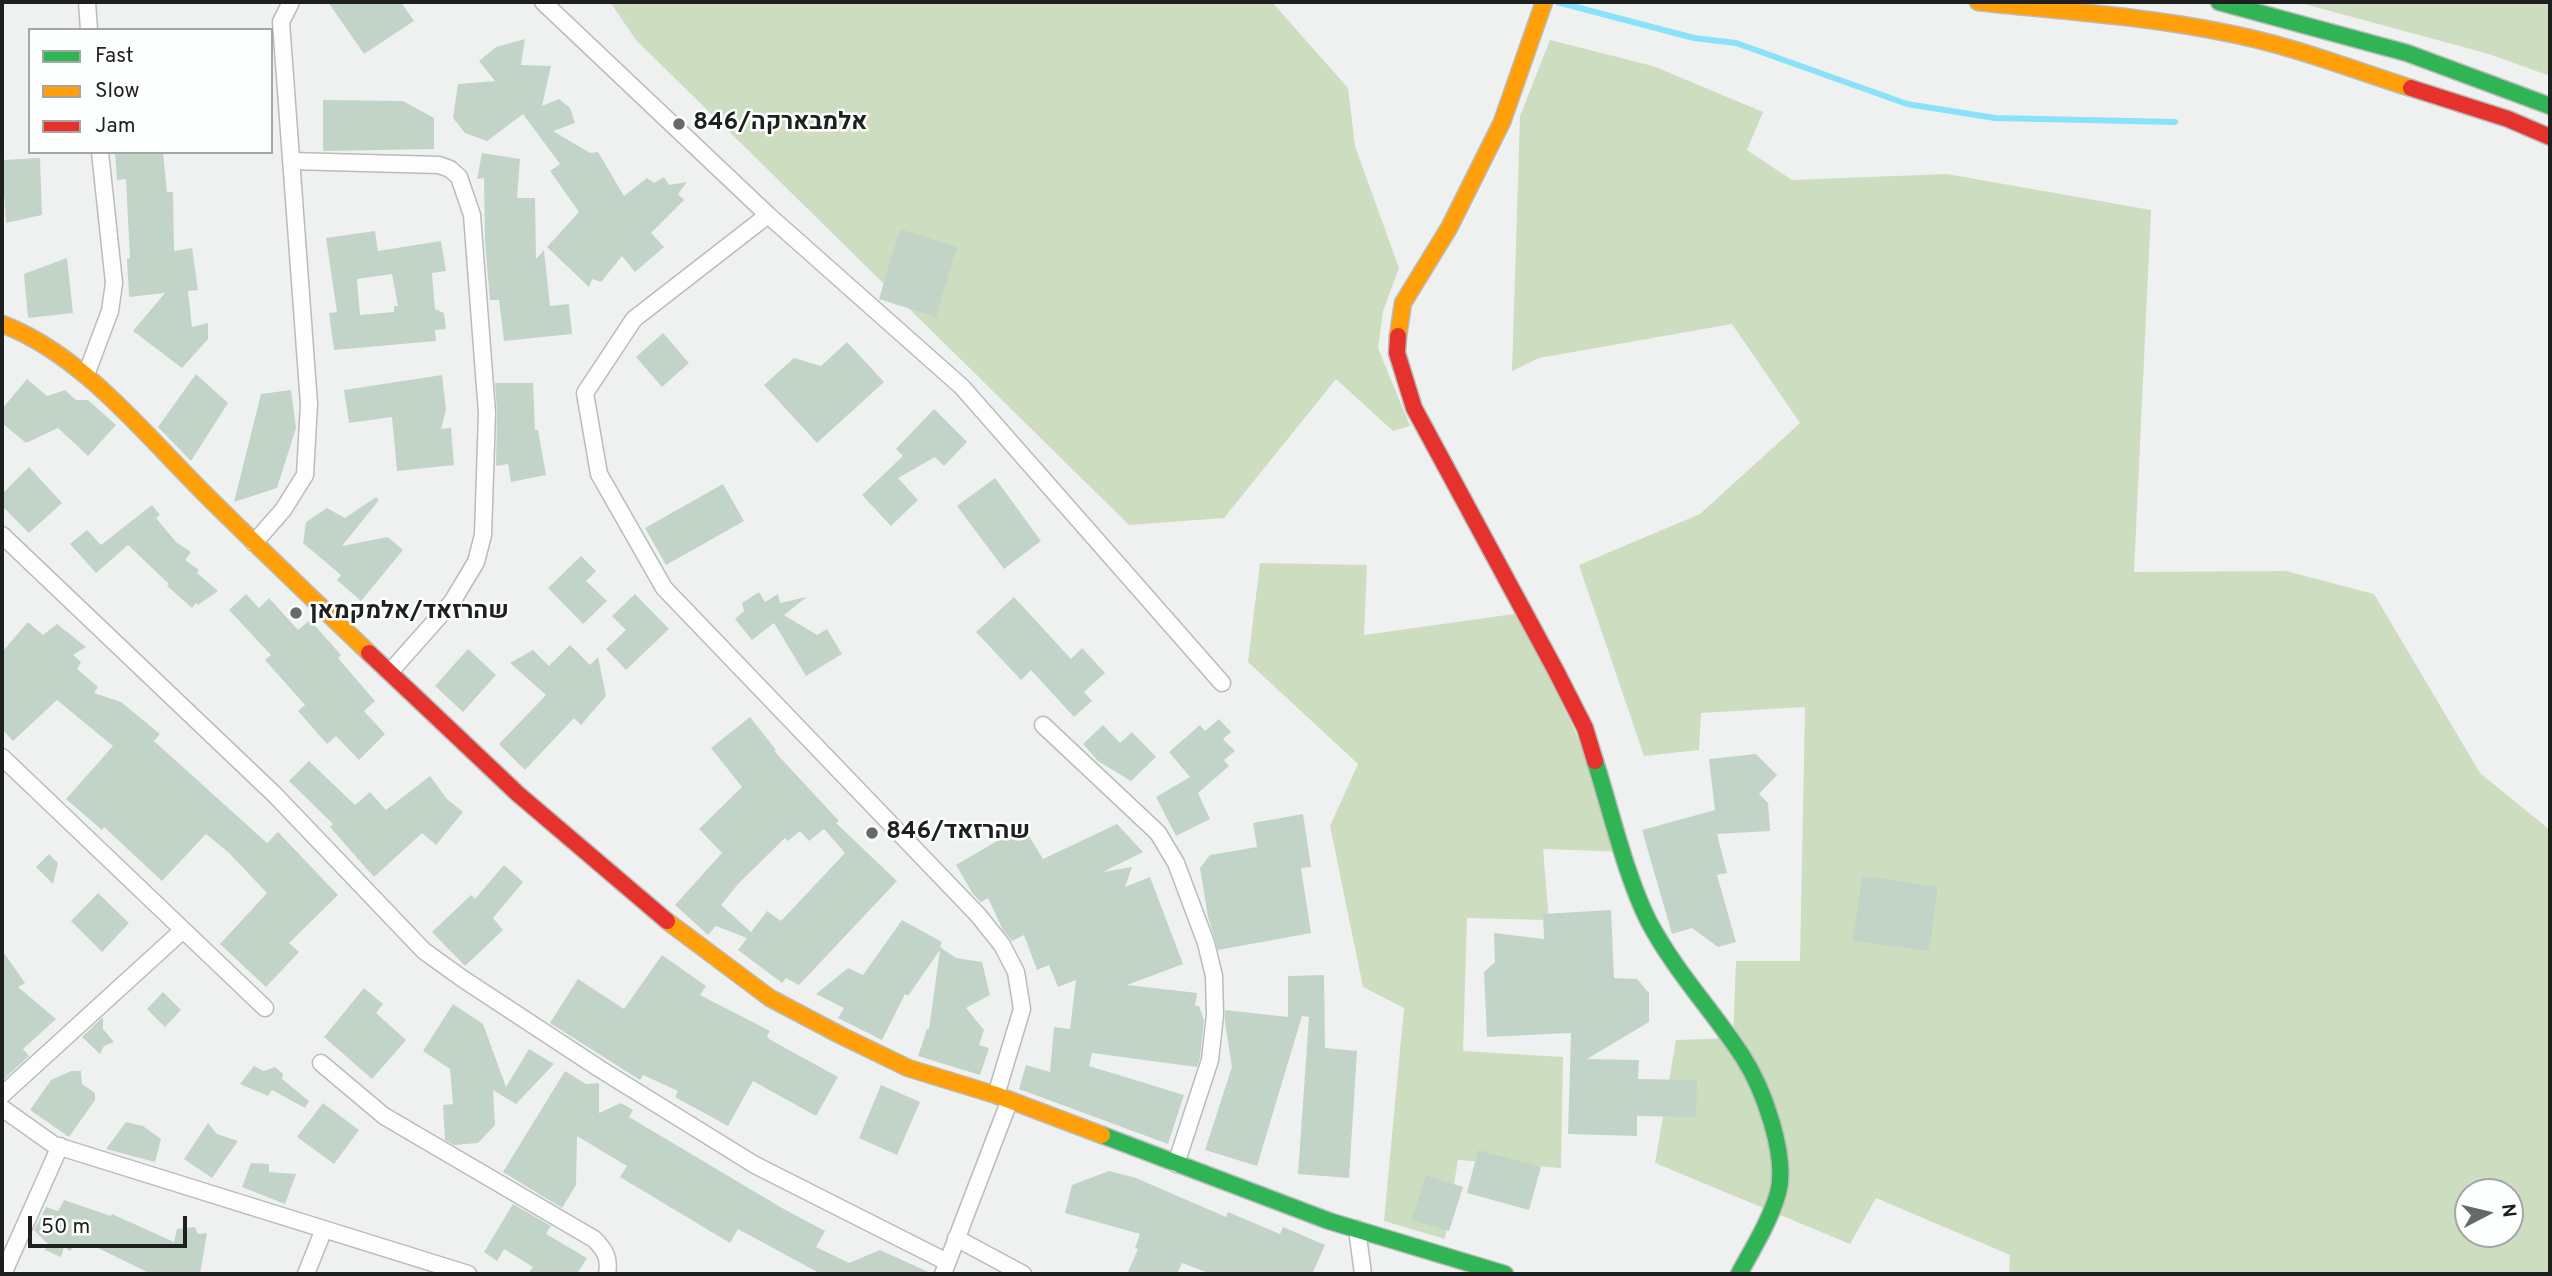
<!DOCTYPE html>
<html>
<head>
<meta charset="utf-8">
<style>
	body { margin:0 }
	#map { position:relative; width:2552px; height:1276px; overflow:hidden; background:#eff1f0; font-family:Overpass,sans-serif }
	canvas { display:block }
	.frame { position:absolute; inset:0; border:4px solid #1e1f1f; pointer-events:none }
	.legend { position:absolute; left:28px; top:28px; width:245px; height:126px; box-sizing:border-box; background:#fdfffe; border:2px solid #a4a5a5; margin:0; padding:9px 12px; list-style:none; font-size:21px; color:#1e1f1f }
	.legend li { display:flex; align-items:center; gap:14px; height:35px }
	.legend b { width:35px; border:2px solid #a4a5a5 }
	.north { position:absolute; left:2454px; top:1178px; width:70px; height:70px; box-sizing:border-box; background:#fdfffe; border:2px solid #a4a5a5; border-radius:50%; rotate:83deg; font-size:19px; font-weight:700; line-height:28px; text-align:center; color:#1e1f1f }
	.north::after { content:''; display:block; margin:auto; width:24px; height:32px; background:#676868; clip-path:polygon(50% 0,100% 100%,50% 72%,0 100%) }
	.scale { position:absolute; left:28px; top:1216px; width:159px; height:32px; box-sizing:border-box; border:4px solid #1e1f1f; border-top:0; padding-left:9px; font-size:21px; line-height:24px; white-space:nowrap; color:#1e1f1f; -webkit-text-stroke:5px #fdfffe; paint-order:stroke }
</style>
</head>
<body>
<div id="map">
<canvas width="2552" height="1276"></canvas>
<div class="frame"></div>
<ul class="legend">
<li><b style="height:9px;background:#30b455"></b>Fast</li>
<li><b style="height:9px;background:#ff9f0a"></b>Slow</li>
<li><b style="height:9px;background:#e5322d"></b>Jam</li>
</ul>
<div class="north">N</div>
<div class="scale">50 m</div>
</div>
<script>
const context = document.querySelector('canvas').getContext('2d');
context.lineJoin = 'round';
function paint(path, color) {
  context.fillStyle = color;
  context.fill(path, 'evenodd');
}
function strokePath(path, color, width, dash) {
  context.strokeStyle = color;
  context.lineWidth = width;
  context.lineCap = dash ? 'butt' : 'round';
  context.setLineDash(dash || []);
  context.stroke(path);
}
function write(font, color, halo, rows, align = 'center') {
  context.font = font + ' Overpass,Heebo,sans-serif';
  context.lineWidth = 5;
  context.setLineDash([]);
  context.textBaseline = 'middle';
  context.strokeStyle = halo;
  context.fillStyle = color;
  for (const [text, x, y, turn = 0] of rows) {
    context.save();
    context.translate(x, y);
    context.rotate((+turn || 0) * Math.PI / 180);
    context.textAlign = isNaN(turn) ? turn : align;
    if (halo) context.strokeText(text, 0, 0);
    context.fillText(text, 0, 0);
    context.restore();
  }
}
const green = new Path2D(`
	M610 2H1272L1348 88 1355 146 1399 268 1383 311 1378 348 1410 426 1393 431 1336 379 1224 518 1129 525 636 40Z
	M2297 2H2550V76L2489 54Z
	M1550 40 1653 66 1763 112 1747 150 1792 180 1947 174 2151 210 2134 572 2286 571 2374 594 2480 773 2550 830V1274H2009L2010 1255 1876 1198 1850 1244 1655 1163 1676 1040 1733 1038 1736 961H1800L1805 707 1701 713 1699 750 1644 756 1579 565 1700 514 1800 423 1732 324 1539 358 1512 371 1520 116ZM2468 1192H2510V1234H2468Z
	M1260 563 1367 565 1364 635 1514 614 1538 647 1628 852 1543 849 1549 920 1467 918 1463 1051 1563 1057 1561 1168 1458 1160 1445 1239 1384 1221 1404 1008 1363 987 1330 826 1358 764 1248 662Z`);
const stream = new Path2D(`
	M1557 2 1694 38 1736 43 1907 104 1995 118 2175 122`);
const building = new Path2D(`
	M328 2H401L414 21 364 54Z
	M525 39 521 65 551 66 542 106 559 99 570 108 575 123 553 131 590 153 598 152 624 196 647 178 654 183 664 177 669 185 687 182 678 194 684 200 651 233 664 247 635 272 622 256 601 282 592 279 589 287 547 247 579 212 550 171 560 164 523 114 487 141 465 133 453 118 458 84 495 81 479 61 496 47Z
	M323 100 403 101 434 118V149L323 151Z
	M115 152H163L167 192H173L174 251 192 248 198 290 188 291 192 327 208 323V339L182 368 133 331 165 293 129 297 127 259 130 258 126 179 117 180Z
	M482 153 520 159 517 198H535L536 259 544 250 550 306 569 304 572 334 504 341 499 300H490L485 242 484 178 477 179Z
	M40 158 42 215 6 223 2 160Z
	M900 229 957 247 936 317 879 299Z
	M375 231 378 251 441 241 446 271 432 273 435 309 444 313 446 329 435 330 436 341 334 350 329 313 337 312 326 238ZM392 274 398 306H394V312L360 315 357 279Z
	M67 258 73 313 28 318 24 274Z
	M663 333 689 363 662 387 636 357Z
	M847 342 884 382 817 443 764 385 794 358 821 366Z
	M196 374 228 403 191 461 158 427Z
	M442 375 446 410 441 429 451 428 454 465 397 471 392 417 349 423 344 390Z
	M27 379 47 396 65 390 76 400H88L116 425 88 456 58 428 26 443 2 423V409Z
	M495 383H533L535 430H538L546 475 511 482 508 464 496 466 497 413Z
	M291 390 296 428 277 488 234 502 261 394Z
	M934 409 967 442 944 466 935 457 898 478 918 500 891 526 862 495 903 456 896 449Z
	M29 467 62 503 29 533 2 506V494Z
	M995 478 1041 541 1004 569 957 506Z
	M723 484 744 521 666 565 645 528Z
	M376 497 379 500 342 546 388 537 403 550 361 601 337 580 341 575 303 543 306 522 327 508 345 518Z
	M152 505 160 515 156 518 176 542 191 552 185 560 199 570 197 573 218 591 198 605 196 603 192 608 167 586 169 584 128 545 96 573 70 544 87 530 101 545Z
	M581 556 596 571 586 581 607 601 583 624 548 588Z
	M759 592 765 602 778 594 780 603 807 597 784 615 817 635 827 629 842 654 806 676 774 623 752 640 735 619 744 611 742 603Z
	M246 594 259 608 269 598 298 630 310 620 341 655 338 658 375 701 364 711 385 734 359 760 336 736 327 744 298 711 305 705 265 660 271 655 229 610Z
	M635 594 669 629 626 670 606 649 626 630 612 616Z
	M1014 597 1071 659 1082 648 1105 673 1084 692 1092 701 1074 717 1031 670 1021 680 976 632Z
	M28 622 43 635 57 624 86 647 73 655 81 662 77 669 98 687 94 693 121 702 160 734 154 741 267 843 278 832 338 895 289 943 299 952 266 987 220 944 267 893 228 852 206 834 162 881 104 827 102 830 66 799 113 746 57 700 13 741 2 729V652Z
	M570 645 590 665 598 657 606 696 581 725 574 718 525 770 499 744 546 695 510 663 533 650 549 666Z
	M468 649 496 675 463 712 435 686Z
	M750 717 776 750 774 751 839 821 836 823 897 881 799 985 786 978 782 983 738 950 747 938 716 926 708 935 675 905 722 853 699 829 742 787 711 748ZM824 829 845 853 781 921 767 911 751 932 721 905 738 884 785 838 788 841 800 831 809 841Z
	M1219 719 1231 732 1223 739 1235 751 1224 760 1229 766 1198 793 1210 819 1176 836 1156 797 1190 777 1169 752 1200 725 1205 731Z
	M1103 725 1120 743 1132 732 1156 757 1131 781 1098 761 1083 744Z
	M1756 754 1777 775 1759 794 1768 803 1770 831 1717 834 1727 873 1717 875 1736 942 1718 947 1692 928 1672 934 1642 830 1715 810 1709 759Z
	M309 761 355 805 370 792 386 810 430 776 447 799 463 812 436 845 422 833 374 877 330 827 333 824 289 781Z
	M1303 814 1311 867 1301 868 1311 933 1218 950 1208 917 1200 868 1210 855 1257 847 1253 823Z
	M1117 824 1143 852 1103 872 1132 867 1125 887 1150 877 1183 964 1127 985 1197 993 1195 1006H1199L1204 1020 1200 1058 1197 1067 1092 1053 1089 1066 1184 1095 1168 1144 1019 1089 1026 1065 1050 1072 1054 1027 1070 1029 1076 980 1058 987 1049 965 1037 970 1024 935 1012 941 1003 930 988 898 981 902 973 894 956 865 1023 826 1043 859Z
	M49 854 58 863 53 884 36 867Z
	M504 865 523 882 493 918 503 930 465 966 432 932 471 895 475 899Z
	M1862 876 1938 887 1929 951 1853 941Z
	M98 893 129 923 102 952 71 921Z
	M1611 910 1614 978 1637 979 1649 993V1022L1587 1059 1639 1060 1638 1079 1697 1080 1696 1117 1637 1116V1136L1568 1134 1571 1033 1487 1037 1484 972 1495 962 1494 933 1544 939 1543 914Z
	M902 920 942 942 940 947 956 958 982 962 990 995 966 1008 984 1030 979 1045 989 1048 980 1075 918 1056 927 1029H929L940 950 908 996 905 994 882 1040 838 1018 844 1008 816 994 848 968 863 975Z
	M2 950 25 983 18 987 56 1019 23 1049 29 1056 2 1081Z
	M662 955 706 986 700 995 770 1031 767 1036 769 1039 838 1077 816 1116 753 1081 728 1126 675 1097 678 1091 643 1075 640 1080 550 1023 578 979 624 1009Z
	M1324 975 1325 1048 1357 1051 1349 1178 1298 1174 1309 1017 1302 1016 1257 1166 1205 1150 1232 1067 1225 1023V1010L1288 1017V976Z
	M364 988 383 1004 376 1013 406 1040 372 1079 324 1037Z
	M163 992 181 1010 165 1027 147 1009Z
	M453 1004 483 1024 506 1087 529 1049 554 1064 516 1104 493 1090 495 1125 478 1143 454 1145 445 1140 443 1105 453 1104 450 1069 423 1051Z
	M103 1017V1029L114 1042 104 1046 100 1054 82 1037Z
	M254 1066 264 1071 275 1067 283 1074 282 1079 309 1101 305 1108 272 1090 268 1096 240 1084Z
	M71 1071H81L82 1084 95 1093V1100L69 1137 30 1110 51 1080Z
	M565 1071 586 1084 599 1083V1113L621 1103 633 1110 629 1117 782 1208 825 1231 816 1247 849 1263 880 1250 933 1274H821L738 1229 730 1243 620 1177 627 1166 577 1136 576 1185 562 1208 503 1172Z
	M881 1085 920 1102 897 1155 859 1138Z
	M323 1103 359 1130 334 1164 297 1137Z
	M126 1122 143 1126 161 1139 155 1162 106 1149Z
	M208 1123 217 1134 238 1141 212 1178 184 1159Z
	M1478 1150 1541 1167 1529 1210 1467 1193Z
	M251 1163 269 1164V1172L296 1174 285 1204 242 1187Z
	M1109 1171 1136 1178 1226 1217 1228 1212 1280 1234 1283 1227 1325 1245 1312 1274H1211L1182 1263 1177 1274H1127L1138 1249 1135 1248 1140 1234 1065 1213 1072 1185Z
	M1426 1175 1463 1187 1449 1231 1412 1220Z
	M64 1200 111 1216 112 1214 174 1242 177 1229 195 1227 198 1234 207 1233 200 1274H151L94 1246 76 1244 70 1251 64 1247 61 1257 45 1250 48 1244 34 1230 46 1207 58 1211Z
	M513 1204 551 1226 546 1234 587 1258 577 1274H528L533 1267 504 1249 497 1261 484 1252Z`);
const street = new Path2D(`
	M87 2 89 30
	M543 2 768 215 962 387 1222 683
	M291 161 439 165 450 169 459 177 472 215 487 413 483 535 476 562 452 602 390 672
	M768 215 634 319 585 393 599 474 664 588 978 915 1002 945 1016 972 1022 1009 996 1095
	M86 375 110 311 114 283 100 152
	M2 535 275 795 424 951 463 979 600 1069 755 1165 947 1262
	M254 543 283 510 305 475 309 404 281 22 291 2
	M1043 725 1158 833 1176 863 1206 943 1214 976 1215 1015 1210 1060 1176 1164
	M2 757 265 1008
	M321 1063 384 1116 594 1239C605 1250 610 1258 607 1274
	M2 1095 183 930
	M2 1108 54 1145 468 1274
	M1357 1229 1363 1274
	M956 1238 1023 1274
	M3 1274 60 1146
	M306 1274 324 1229
	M943 1274 1009 1102`);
const fast = new Path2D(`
	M2219 2 2407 53 2550 106
	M1595 761C1611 811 1626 877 1649 922 1675 971 1713 1011 1743 1057 1763 1088 1788 1156 1778 1193 1770 1221 1753 1248 1739 1274
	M1102 1135 1329 1221 1505 1274`);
const slow = new Path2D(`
	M1978 2C2061 11 2145 16 2227 33 2290 45 2351 69 2411 88
	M2 324C81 354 142 431 201 490 256 545 313 599 369 653
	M1398 336 1403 303 1449 228 1502 122 1544 2
	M667 921 770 998 840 1035 908 1068 996 1095 1102 1135`);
const jam = new Path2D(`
	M2411 88 2508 119 2550 137
	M1398 336 1397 353 1414 408 1556 671 1585 728 1595 761
	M369 653 518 794 667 921`);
const markers = [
	[679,124,7,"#676868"],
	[296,613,7,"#676868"],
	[872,833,7,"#676868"]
];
const poiNames = [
	["אלמבארקה/846",693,124],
	["שהרזאד/אלמקמאן",310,613],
	["846/שהרזאד",886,833]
];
paint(green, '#cdddc0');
strokePath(stream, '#88e2f9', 6);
paint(building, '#c2d4c8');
strokePath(street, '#babbbb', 19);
strokePath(fast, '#babbbb', 19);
strokePath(slow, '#babbbb', 19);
strokePath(jam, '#babbbb', 19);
strokePath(street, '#fdfdfd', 16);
strokePath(fast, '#30b455', 16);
strokePath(slow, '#ff9f0a', 16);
strokePath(jam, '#e5322d', 16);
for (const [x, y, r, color] of markers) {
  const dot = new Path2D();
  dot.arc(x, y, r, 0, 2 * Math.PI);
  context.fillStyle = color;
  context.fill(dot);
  strokePath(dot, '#fdfffe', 2.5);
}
write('bold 24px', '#1e1f1f', '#fdfffe', poiNames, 'left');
</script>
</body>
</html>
